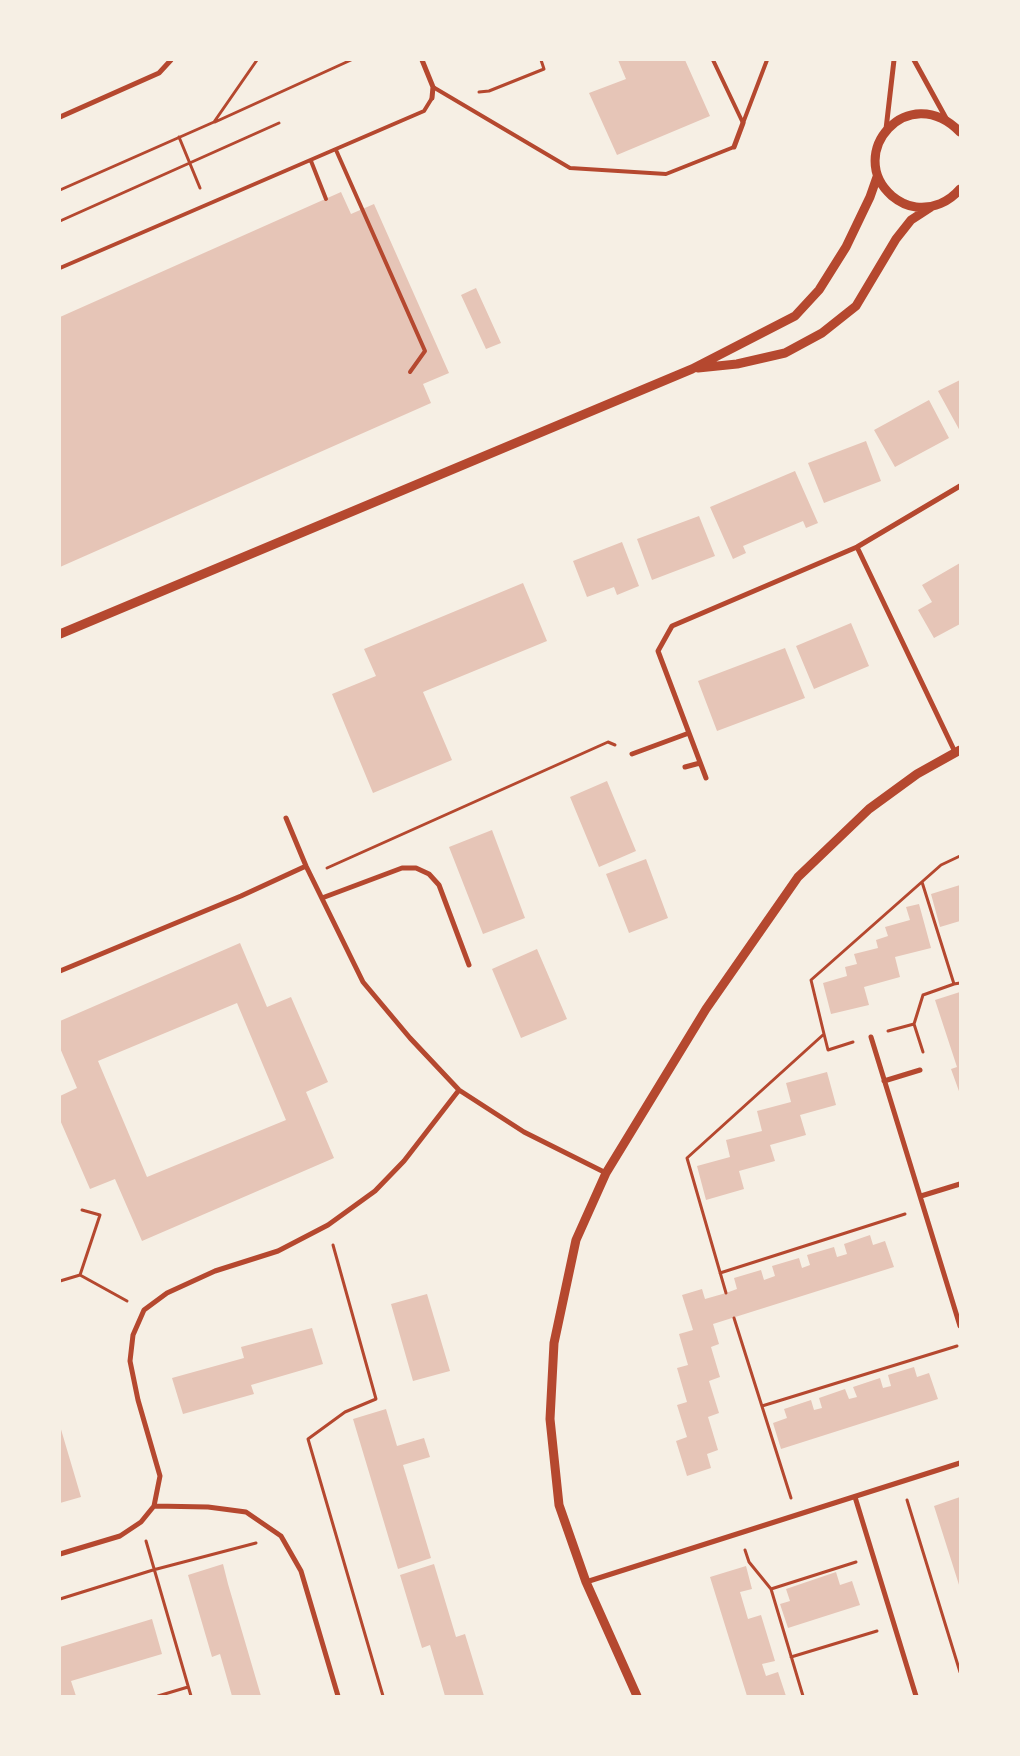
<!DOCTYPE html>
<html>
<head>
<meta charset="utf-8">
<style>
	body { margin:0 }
	#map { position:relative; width:1020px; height:1756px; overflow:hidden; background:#f6efe4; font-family:"Public Sans",sans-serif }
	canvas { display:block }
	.frame { position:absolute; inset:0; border:61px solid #f6efe4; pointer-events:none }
</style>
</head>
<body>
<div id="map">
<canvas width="1020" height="1756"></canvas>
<div class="frame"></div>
</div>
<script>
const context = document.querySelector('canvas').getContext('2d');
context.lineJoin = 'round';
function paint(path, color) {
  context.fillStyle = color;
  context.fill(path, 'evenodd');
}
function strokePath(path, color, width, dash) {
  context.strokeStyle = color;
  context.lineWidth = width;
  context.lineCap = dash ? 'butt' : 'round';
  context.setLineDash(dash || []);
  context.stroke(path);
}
const building = new Path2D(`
	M618 60H685L710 116 617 155 589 93 626 79Z
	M341 192 351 214 374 204 449 373 423 384 431 403 60 567V317Z
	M476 288 501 343 486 349 461 295Z
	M960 380V431L938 391Z
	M929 400 949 438 895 467 874 430Z
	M866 441 881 481 824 503 808 463Z
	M795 471 818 523 806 528 803 521 743 546 746 553 733 559 710 507Z
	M699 516 715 556 652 580 637 539Z
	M622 542 639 586 617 595 614 587 587 597 573 561Z
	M960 563V624L934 638 918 610 932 602 922 585Z
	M523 583 547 641 423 692 452 760 373 793 332 694 376 676 364 649Z
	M851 623 869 666 814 689 796 646Z
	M785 648 805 698 717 731 698 681Z
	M607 781 636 851 599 867 570 797Z
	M492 830 525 918 483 934 449 847Z
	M646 859 668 918 629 933 606 874Z
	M960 885V921L940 927 931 894Z
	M919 904 931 948 895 957 900 977 864 987 869 1005 831 1014 823 983 847 976 845 967 857 964 854 954 878 948 876 940 888 936 885 927 910 920 906 907Z
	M240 943 267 1007 291 997 328 1082 306 1092 334 1158 142 1241 115 1179 90 1189 60 1120V1096L77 1088 60 1048V1021ZM237 1003 286 1120 147 1177 98 1061Z
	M537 949 567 1019 521 1038 492 969Z
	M960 992V1094L951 1069 957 1067 935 1000Z
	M827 1072 836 1105 800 1115 806 1135 770 1145 775 1161 739 1171 744 1189 706 1200 697 1166 730 1157 726 1140 762 1131 757 1111 791 1102 786 1083Z
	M870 1235 873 1245 885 1241 894 1267 713 1324 719 1344 711 1347 720 1377 709 1381 719 1413 708 1417 718 1450 707 1454 711 1468 687 1476 676 1441 687 1437 677 1405 687 1402 677 1368 688 1365 679 1334 693 1330 682 1295 702 1289 705 1299 726 1293 737 1289 734 1278 761 1270 764 1280 775 1276 772 1266 799 1258 802 1268 810 1265 807 1255 834 1247 837 1257 847 1254 844 1244Z
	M427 1294 450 1371 413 1381 391 1304Z
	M312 1328 323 1364 251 1385 254 1394 183 1414 172 1378 244 1358 241 1347Z
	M914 1367 917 1377 929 1373 938 1399 781 1449 773 1423 787 1418 784 1409 811 1400 814 1410 822 1408 819 1398 845 1389 849 1399 857 1397 853 1387 880 1378 883 1388 891 1386 888 1375Z
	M386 1409 397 1446 424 1438 430 1457 403 1465 431 1558 398 1569 353 1419Z
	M60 1426 81 1497 60 1503Z
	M960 1497V1588L934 1506Z
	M223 1564 228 1584 261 1696H232L220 1654 212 1657 188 1575Z
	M434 1564 456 1637 465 1634 484 1696H445L430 1645 422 1648 400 1575Z
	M746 1566 752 1589 740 1592 748 1619 761 1615 775 1661 762 1664 766 1676 778 1672 786 1696H747L710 1577Z
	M836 1572 840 1585 852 1581 860 1605 788 1628 780 1604 790 1601 786 1589Z
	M152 1619 162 1654 71 1681 76 1696H60V1647Z`);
const path = new Path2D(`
	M479 92 489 91 544 69 541 60
	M215 122 351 60
	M179 137 200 188
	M60 190 214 122 257 60
	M60 221 279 123
	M327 868 608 742 615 745
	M922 882 954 984 960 983
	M914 1024 923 1052
	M888 1031 914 1024 923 995 954 984
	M824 1034 828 1050 853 1042
	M333 1245 376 1399 345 1412 308 1439 383 1696
	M720 1273 905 1214
	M80 1275 100 1215 82 1210
	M60 1281 80 1275 127 1301
	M726 1293 687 1158 824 1034 811 980 941 865 960 856
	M734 1318 791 1498
	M762 1406 957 1346
	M907 1500 960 1672
	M146 1541 191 1696
	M745 1550 749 1562 771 1589 803 1696
	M771 1589 856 1562
	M60 1599 153 1570 256 1543
	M791 1657 877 1631
	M158 1696 188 1687`);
const service = new Path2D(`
	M713 60 743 123
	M433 87 570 168 666 174 734 147
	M743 123 767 60
	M336 150 425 351 410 372
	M311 161 326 199
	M60 268 424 111 432 98`);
const minor = new Path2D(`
	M422 60 433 87 432 98
	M914 60 947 120
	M60 117 159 73 171 60
	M886 129 894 60
	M734 147 743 123
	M857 547 955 752
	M632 754 689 733
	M685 767 700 763
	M706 778 658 651 672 626 857 547 960 486
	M286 818 306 866 363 982 410 1038 459 1090 524 1132 606 1173
	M322 898 402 868H416L429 874 439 885 469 965
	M60 971 241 896 306 866
	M871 1037 960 1326
	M884 1081 920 1070
	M921 1196 960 1184
	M855 1497 916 1696
	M60 1554 120 1536 141 1522 154 1506
	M586 1582 960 1463
	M338 1696 301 1571 281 1536 246 1512 208 1507 154 1506 160 1476 138 1400 130 1361 133 1335 144 1310 167 1293 215 1271 278 1251 328 1225 375 1191 404 1161 459 1090`);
const tertiary = new Path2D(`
	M960 132C908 79 844 154 892 196 898 201 907 206 916 207 933 209 949 202 960 189
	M698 368 737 364 785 353 822 333 856 306 896 239 911 220 931 207
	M60 634 692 369 795 316 819 290 846 247 870 197 877 177
	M637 1696 586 1582 559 1505 550 1419 554 1343 576 1240 606 1173 706 1009 798 877 869 809 917 774 960 750`);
paint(building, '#e6c5b7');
strokePath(path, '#b5482f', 3);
strokePath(service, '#b5482f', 4);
strokePath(minor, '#b5482f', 5);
strokePath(tertiary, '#b5482f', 9);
</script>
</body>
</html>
